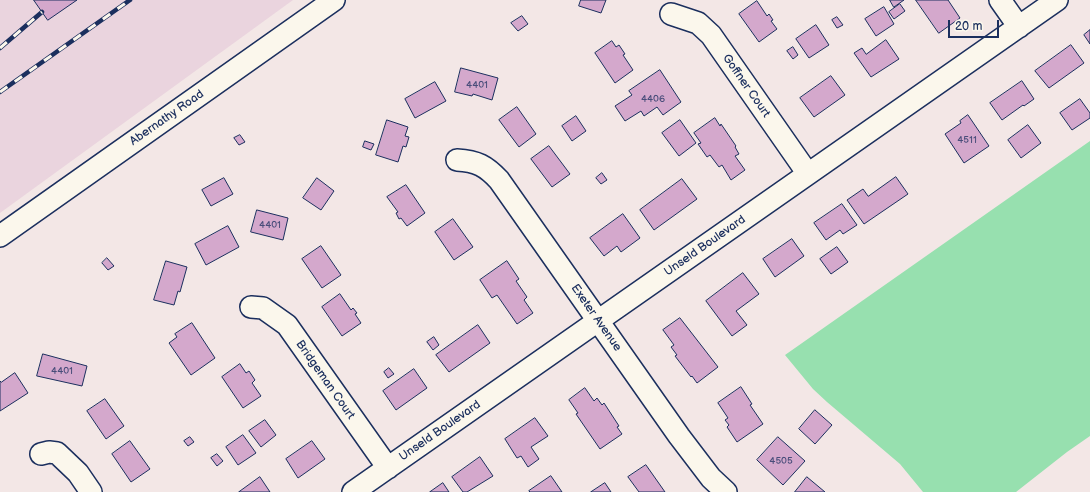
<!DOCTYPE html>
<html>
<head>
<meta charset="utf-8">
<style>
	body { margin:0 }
	#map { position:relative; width:1090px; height:492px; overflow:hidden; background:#f3e7e6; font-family:"Balsamiq Sans",sans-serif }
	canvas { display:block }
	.scale { position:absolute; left:948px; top:20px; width:51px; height:18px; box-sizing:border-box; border:2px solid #1b2f5e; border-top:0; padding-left:5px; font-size:12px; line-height:14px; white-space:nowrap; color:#1b2f5e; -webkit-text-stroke:3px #fbf7ec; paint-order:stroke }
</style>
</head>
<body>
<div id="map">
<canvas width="1090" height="492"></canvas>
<div class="scale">20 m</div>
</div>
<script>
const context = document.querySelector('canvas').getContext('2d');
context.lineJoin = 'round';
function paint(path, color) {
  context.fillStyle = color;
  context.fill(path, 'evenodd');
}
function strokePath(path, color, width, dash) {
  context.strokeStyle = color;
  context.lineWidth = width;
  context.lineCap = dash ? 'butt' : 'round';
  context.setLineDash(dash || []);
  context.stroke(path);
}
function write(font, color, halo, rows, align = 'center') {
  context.font = font + ' "Balsamiq Sans",sans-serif';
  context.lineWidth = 3.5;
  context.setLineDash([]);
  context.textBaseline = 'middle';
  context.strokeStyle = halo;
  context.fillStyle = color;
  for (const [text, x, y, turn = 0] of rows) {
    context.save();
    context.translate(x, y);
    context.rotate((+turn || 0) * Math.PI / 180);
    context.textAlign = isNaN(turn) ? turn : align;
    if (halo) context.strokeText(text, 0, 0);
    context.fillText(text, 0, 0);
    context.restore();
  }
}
const built = new Path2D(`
	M0 0H293L0 213Z`);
const green = new Path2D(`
	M1090 141V436L1067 452 1016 492H923L900 464 827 402 813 389 785 355Z`);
const building = new Path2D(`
	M34 0H77L48 20Z
	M581 0H606L601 13 579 6Z
	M890 0H904L894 7Z
	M916 0H948L960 18 939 33Z
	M757 1 767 16 769 14 773 20 771 21 777 29 759 42 739 14Z
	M900 4 905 11 894 19 889 12Z
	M884 7 894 24 876 36 865 19Z
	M522 16 528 24 518 31 511 23Z
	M837 17 843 25 837 28 832 20Z
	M816 25 829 45 809 58 796 39Z
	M1090 30V44L1084 35Z
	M886 40 899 59 871 77 854 53 862 48 866 54Z
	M612 41 616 47 619 45 625 54 623 55 633 70 615 83 595 53Z
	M1071 45 1084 63 1049 88 1035 71Z
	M793 47 798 55 793 59 787 51Z
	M461 68 498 78 492 100 473 94 472 96 455 92Z
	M660 70 681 102 663 115 657 107 644 116 641 111 625 121 615 106 632 95 629 91Z
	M831 76 845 95 814 117 800 98Z
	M1022 81 1034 99 1024 106 1023 105 1002 120 990 103Z
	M435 82 446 101 415 118 405 99Z
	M1080 99 1090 113V118L1072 130 1060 113Z
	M517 107 536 134 519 147 499 120Z
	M968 115 989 146 964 163 945 134 961 123 960 121Z
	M576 116 586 131 572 141 562 126Z
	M715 118 720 126 721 124 736 146 735 147 739 154 735 156 745 170 731 180 722 165 719 167 710 155 707 157 698 144 701 143 694 133Z
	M387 120 408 127 405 136 409 137 406 147 403 146 398 162 376 155Z
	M680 120 696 143 679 156 662 133Z
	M1028 125 1041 143 1021 158 1008 140Z
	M240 135 245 142 239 145 234 138Z
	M365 141 374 144 371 150 363 147Z
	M549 146 570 174 552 187 531 159Z
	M602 173 607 180 601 184 596 178Z
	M896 177 908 194 864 224 847 200 863 189 868 196Z
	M224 178 233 194 211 206 202 190Z
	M317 178 334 191 321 210 303 198Z
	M682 179 697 199 654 230 640 210Z
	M406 185 425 213 407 226 401 218 399 219 396 213 398 212 387 197Z
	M842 204 857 225 843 234 840 230 826 240 814 223Z
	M257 210 288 218 283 240 251 232Z
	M623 214 640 238 621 252 617 246 604 256 590 238Z
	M453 219 473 247 454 260 435 232Z
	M228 226 239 247 206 265 195 244Z
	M792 239 804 256 775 277 763 259Z
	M321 246 341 275 322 288 302 259Z
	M837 247 848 262 831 274 820 259Z
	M107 258 114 266 108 270 102 263Z
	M166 261 187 267 180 292 178 291 174 305 154 300Z
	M507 261 519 279 516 281 527 297 524 300 533 313 517 324 497 295 492 298 480 280Z
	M743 273 759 294 736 311 747 325 732 336 706 301Z
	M340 294 351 310 353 308 357 313 355 314 361 323 342 336 322 307Z
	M680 318 718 367 697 383 692 376 691 377 675 356 677 355 671 347 674 345 663 330Z
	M192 323 215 358 191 375 169 343 177 337 175 334Z
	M478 325 490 343 449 372 436 355Z
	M434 337 439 345 433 350 427 342Z
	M43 354 87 366 82 386 37 376Z
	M240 364 246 373 249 371 255 380 252 383 261 396 243 408 222 377Z
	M389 368 394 374 388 378 384 372Z
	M414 369 427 388 396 410 383 391Z
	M15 373 28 393 0 411V381L1 382Z
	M741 387 752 404 750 405 763 424 737 442 727 427 729 425 725 420 728 418 718 403Z
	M585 388 594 401 597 398 602 405 604 403 619 426 617 427 622 434 600 449 576 414 578 413 569 400Z
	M105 399 124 426 106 439 87 411Z
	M815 410 832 425 815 444 799 429Z
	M535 418 548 436 531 447 539 459 528 467 521 456 517 458 505 439Z
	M265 420 276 435 261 447 249 431Z
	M243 435 256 453 238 465 226 447Z
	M190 437 194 442 188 446 184 441Z
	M778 437 805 461 783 485 757 460Z
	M130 441 150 469 131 482 112 454Z
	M312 441 325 459 298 478 286 459Z
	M217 454 223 461 217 466 211 458Z
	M480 457 493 476 467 492H463L452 477Z
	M646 465 665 492H639L628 477Z
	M551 476 562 492H530L529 491Z
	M260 477 270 492H239Z
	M807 477 825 492H795Z
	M443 483 449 492H430Z
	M605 483 611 492H591Z`);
const minor = new Path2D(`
	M1000 0 1019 27
	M671 14 698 23 711 35 808 174
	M457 160C477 161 486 166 499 180L679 436 711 478 726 492
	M0 236 334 0
	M251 307 263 308 287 325 388 468
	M41 454 49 452 57 453 78 473 91 492
	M353 492 1057 0`);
const rail = new Path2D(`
	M0 48 42 12
	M0 92 130 0`);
const numberNames = [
	["4401",477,85],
	["4406",653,99],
	["4511",967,140],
	["4401",270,225],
	["4401",62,371],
	["4505",781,461]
];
const streetNames = [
	["Goffner Court",746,86,55],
	["Abernathy Road",167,118,-35],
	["Unseld Boulevard",705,246,-35],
	["Exeter Avenue",596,318,55],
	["Bridgeman Court",325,380,55],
	["Unseld Boulevard",440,431,-35]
];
paint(built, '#ead4de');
paint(green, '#97e0af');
paint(building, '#d4a8cc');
strokePath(building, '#1b2f5e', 1);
strokePath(minor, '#1b2f5e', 24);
strokePath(minor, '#fbf7ec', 21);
strokePath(rail, '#1b2f5e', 4.5);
strokePath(rail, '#fbf7ec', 3, [9]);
write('10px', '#494d7a', null, numberNames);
write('12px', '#1b2f5e', '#fbf7ec', streetNames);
</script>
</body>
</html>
